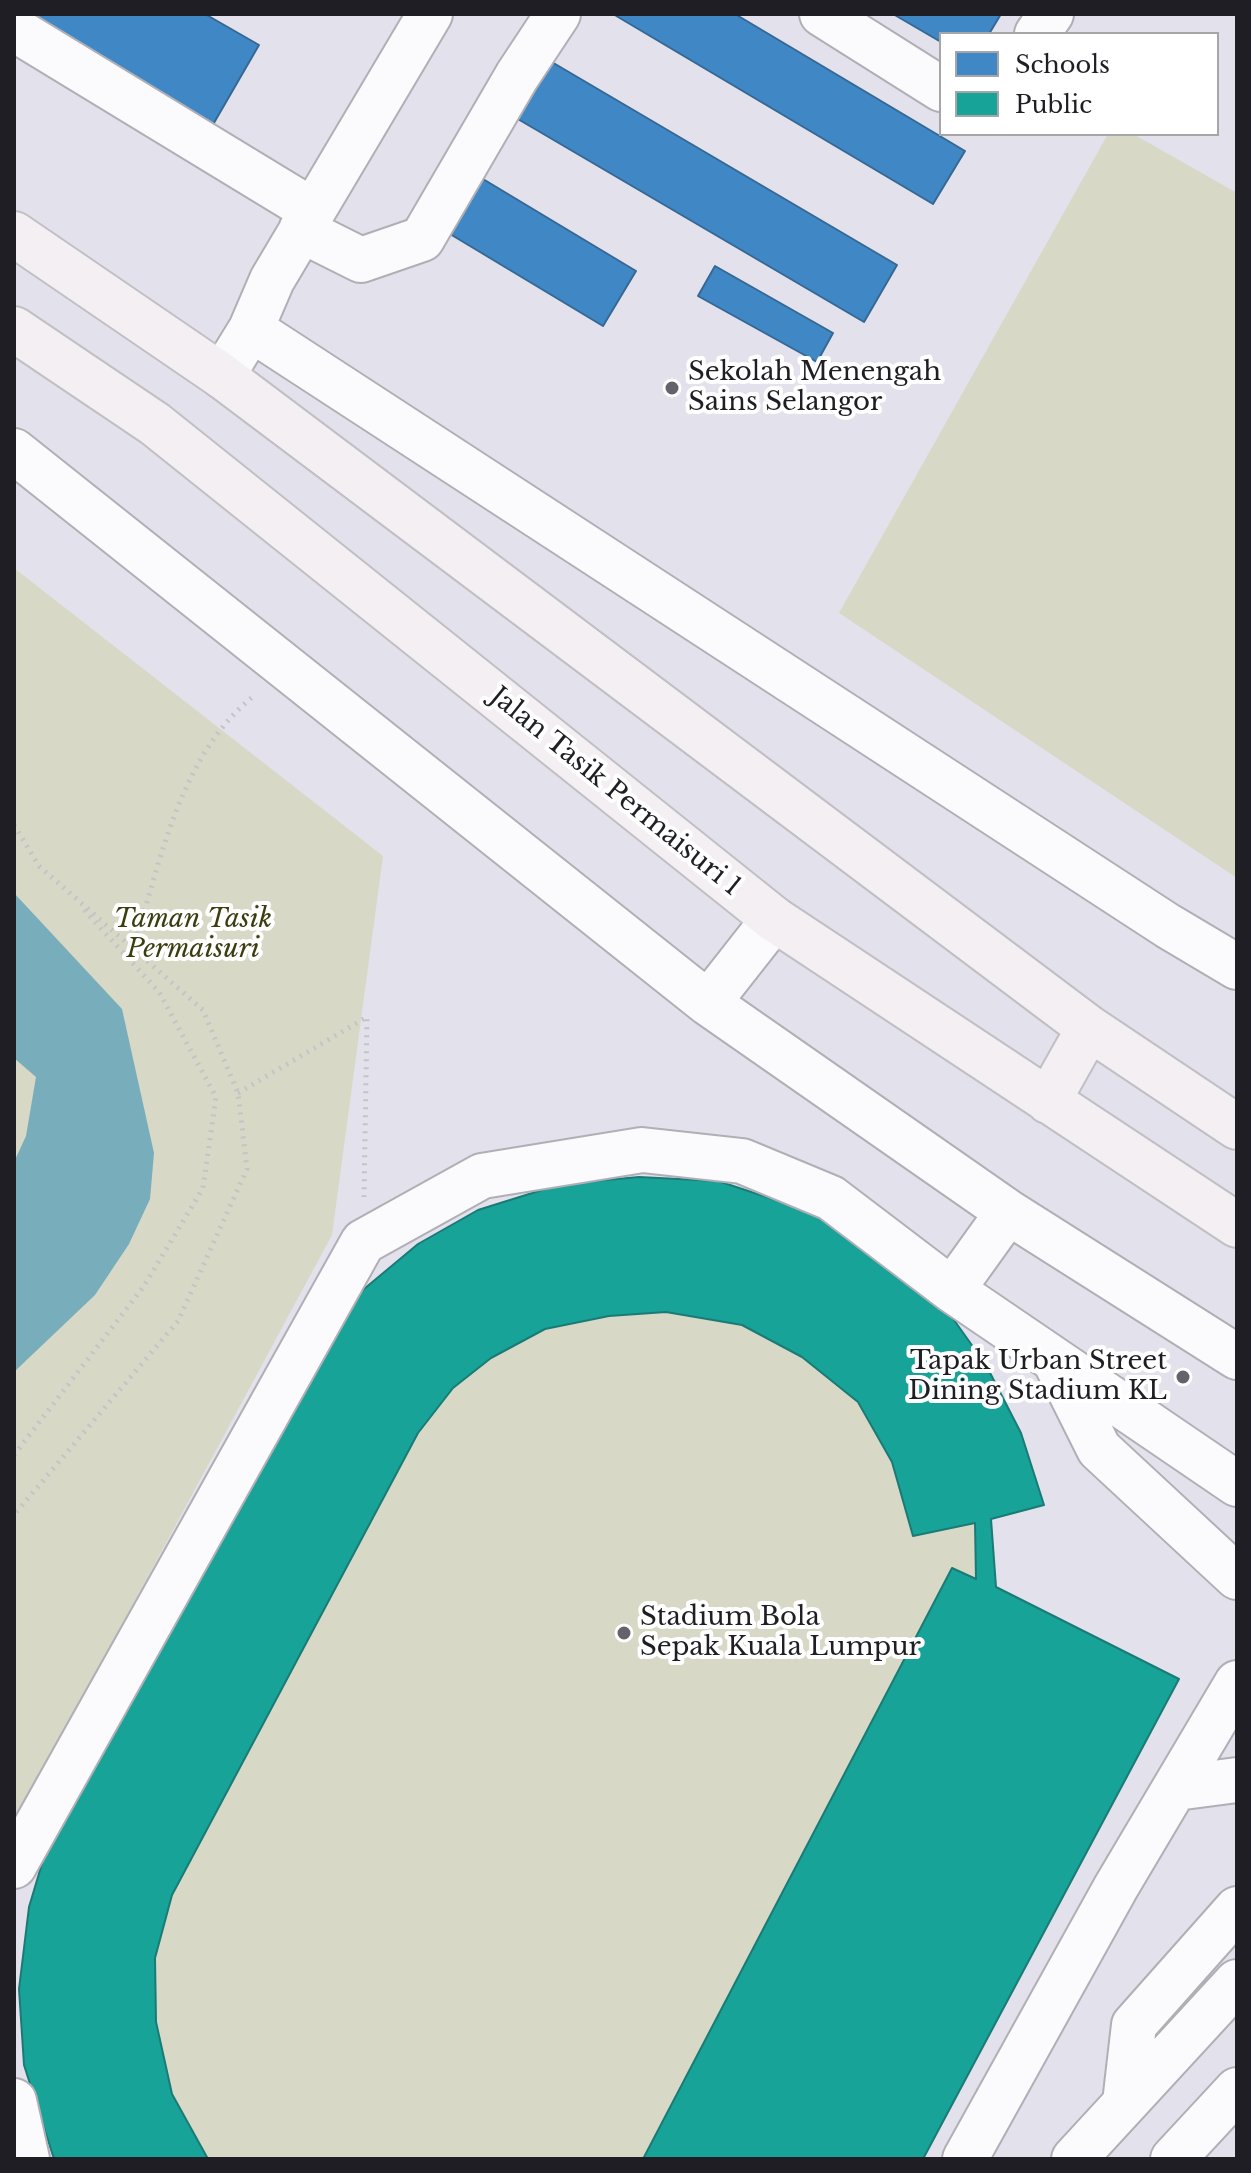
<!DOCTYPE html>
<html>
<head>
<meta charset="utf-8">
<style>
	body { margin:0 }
	#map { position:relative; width:1251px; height:2173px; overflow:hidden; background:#e3e1eb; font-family:"Libre Baskerville",serif }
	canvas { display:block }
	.frame { position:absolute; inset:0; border:16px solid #201e25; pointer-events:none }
	.legend { position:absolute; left:939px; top:32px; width:280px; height:104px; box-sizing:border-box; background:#fff; border:2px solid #a6a5a8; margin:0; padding:10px 14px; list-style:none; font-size:24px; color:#201e25 }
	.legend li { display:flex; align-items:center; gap:16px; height:40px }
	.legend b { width:40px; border:2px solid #a6a5a8 }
</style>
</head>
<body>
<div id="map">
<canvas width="1251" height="2173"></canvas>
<div class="frame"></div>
<ul class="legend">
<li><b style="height:22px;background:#3f88c5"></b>Schools</li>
<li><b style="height:22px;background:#17a398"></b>Public</li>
</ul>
</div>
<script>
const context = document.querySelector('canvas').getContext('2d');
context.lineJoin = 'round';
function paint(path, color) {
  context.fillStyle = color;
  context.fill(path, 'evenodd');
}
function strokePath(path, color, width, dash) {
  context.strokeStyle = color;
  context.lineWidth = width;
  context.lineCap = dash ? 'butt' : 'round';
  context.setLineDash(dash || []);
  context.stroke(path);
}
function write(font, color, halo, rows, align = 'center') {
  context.font = font + ' "Libre Baskerville",serif';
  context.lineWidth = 8;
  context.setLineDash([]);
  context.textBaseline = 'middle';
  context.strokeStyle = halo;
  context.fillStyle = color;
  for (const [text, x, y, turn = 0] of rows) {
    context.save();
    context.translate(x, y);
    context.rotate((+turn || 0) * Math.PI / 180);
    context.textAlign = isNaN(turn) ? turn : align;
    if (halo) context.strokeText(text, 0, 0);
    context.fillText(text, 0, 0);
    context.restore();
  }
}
const green = new Path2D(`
	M1108 134H1133L1237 193V878L839 613Z
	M14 568 383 856 332 1235 14 1825Z
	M561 1184 986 1365 1021 1432 1044 1505 991 1519 996 1587 1179 1679 923 2159H54L24 2065 19 1989 29 1907 364 1289 418 1244 478 1210Z`);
const water = new Path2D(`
	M14 893 122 1009 154 1153 150 1199 129 1244 95 1295 14 1372V1162L26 1136 36 1077 14 1058Z`);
const schools = new Path2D(`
	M32 14H205L259 45 211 128 28 21Z
	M613 14H735L965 151 933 204Z
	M893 14H1001L989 34H941V42Z
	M545 58 897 265 864 322 511 115Z
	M478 176 636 271 603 326 445 231Z
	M715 266 833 333 817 362 698 296Z`);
const public = new Path2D(`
	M639 1177 718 1181 806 1210 880 1250 944 1306 986 1365 1021 1433 1044 1505 991 1519 996 1587 1179 1679 923 2159H643L952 1568 976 1579 975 1523 913 1536 892 1462 858 1402 802 1357 742 1325 666 1312 609 1316 545 1329 491 1358 453 1388 418 1433 172 1895 155 1958 156 2022 172 2094 208 2159H54L24 2065 19 1989 29 1907 49 1840 317 1342 364 1289 418 1244 478 1210 561 1184Z`);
const path = new Path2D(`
	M14 825 39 866 203 1010 238 1093 247 1169 178 1321 14 1515
	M133 949C161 861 179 755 255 695
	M238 1093 367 1017 364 1197
	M14 1455 144 1286 203 1188 216 1097 159 992 83 909`);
const minor = new Path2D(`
	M822 14 941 89
	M14 29 313 211
	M1037 34 1051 14
	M301 230 361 260 422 239 517 76 558 14
	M251 329 272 280 430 14
	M222 376 251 329 1168 926 1237 967
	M14 451 708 1003 1008 1212 1237 1357
	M708 1003 774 919
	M952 1290 1008 1212
	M1055 1361 1099 1449 1237 1577
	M1176 1788 1237 1780
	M14 1866 363 1242 482 1176 642 1150 742 1161 831 1198 952 1290 1237 1484
	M14 2101 27 2159
	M1125 2103 1134 2025 1237 1909
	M965 2159 1116 1887 1237 1683
	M1074 2159 1237 1982
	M1173 2159 1237 2090`);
const major = new Path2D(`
	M14 234 222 376 1089 1028 1237 1127
	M14 329 155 424 774 919 1237 1225
	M1048 1101 1089 1028`);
const markers = [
	[672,388,8,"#64626a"],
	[1183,1377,8,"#64626a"],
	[624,1633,8,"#64626a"]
];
const poiNames = [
	["Sekolah Menengah",688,373],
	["Sains Selangor",688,403],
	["Tapak Urban Street",1167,1362,"right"],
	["Dining Stadium KL",1167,1392,"right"],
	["Stadium Bola",640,1618],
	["Sepak Kuala Lumpur",640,1648]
];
const streetNames = [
	["Jalan Tasik Permaisuri 1",615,792,39]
];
const parkNames = [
	["Taman Tasik",193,920],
	["Permaisuri",193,950]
];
paint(green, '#d7d8c6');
paint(water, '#78adbc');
paint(schools, '#3f88c5');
strokePath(schools, '#366895', 2);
paint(public, '#17a398');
strokePath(public, '#1a7b76', 2);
strokePath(minor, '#b0afb6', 48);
strokePath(major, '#c0bfc4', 48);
strokePath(path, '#c4c3c8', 5, [2, 6]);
strokePath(minor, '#fbfafc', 44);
strokePath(major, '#f4eff2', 44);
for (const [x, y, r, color] of markers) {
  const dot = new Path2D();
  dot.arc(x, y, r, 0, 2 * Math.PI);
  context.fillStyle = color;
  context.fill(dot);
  strokePath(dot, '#fff', 3);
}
write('26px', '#201e25', '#fff', poiNames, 'left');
write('26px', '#201e25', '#fff', streetNames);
write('italic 26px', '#3c3e0f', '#fff', parkNames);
</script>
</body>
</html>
